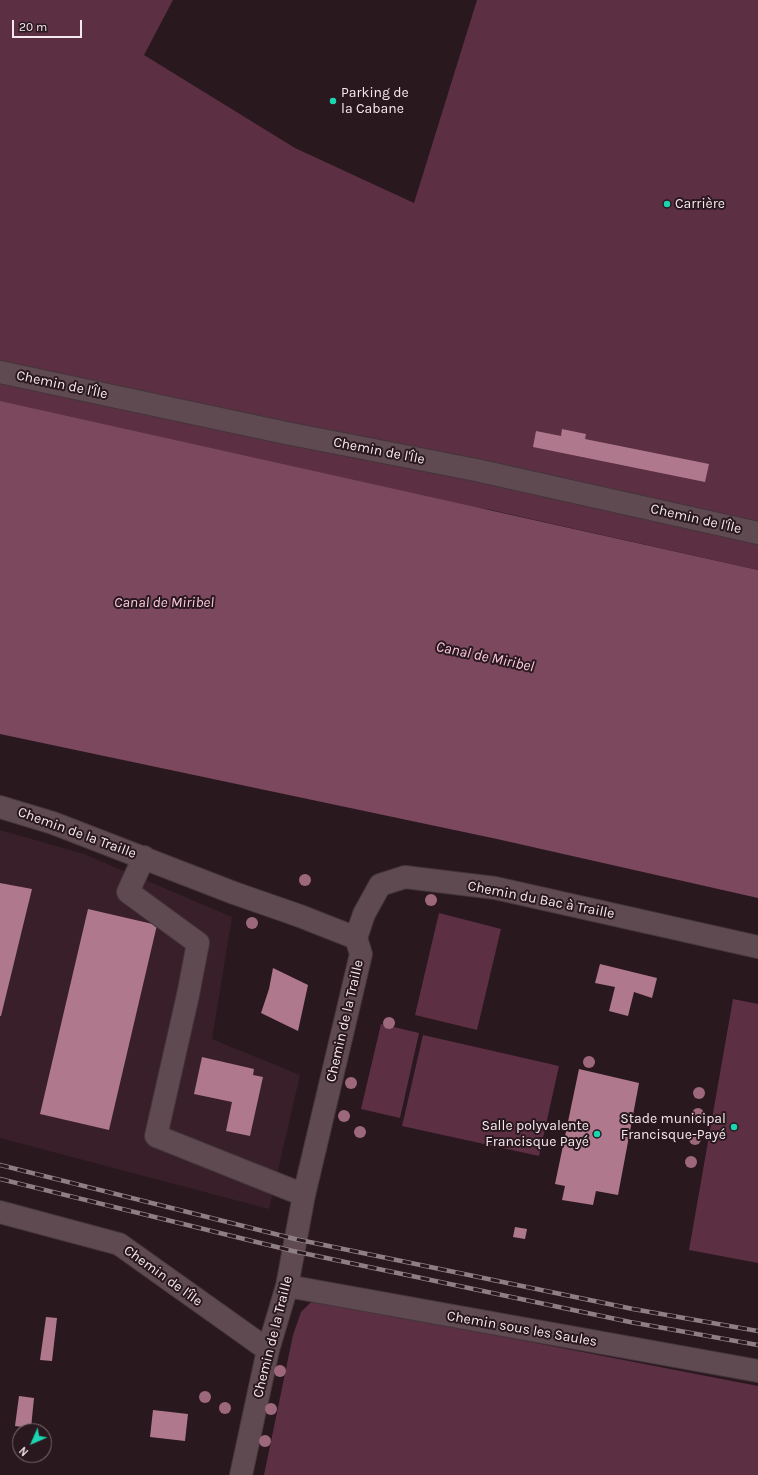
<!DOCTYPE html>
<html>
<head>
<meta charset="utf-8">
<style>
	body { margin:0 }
	#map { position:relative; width:758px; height:1475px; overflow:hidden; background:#2a181f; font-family:Karla,sans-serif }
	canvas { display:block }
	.north { position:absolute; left:12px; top:1423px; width:40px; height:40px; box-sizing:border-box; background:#2a181f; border:1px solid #7c6c72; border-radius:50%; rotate:225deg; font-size:11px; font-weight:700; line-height:16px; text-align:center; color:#f6e9ee }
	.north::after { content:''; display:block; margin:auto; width:14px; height:18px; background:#1bd5b1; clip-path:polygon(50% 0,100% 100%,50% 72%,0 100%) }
	.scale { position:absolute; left:12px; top:20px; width:70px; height:18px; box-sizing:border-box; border:2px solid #f6e9ee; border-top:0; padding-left:5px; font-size:12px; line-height:14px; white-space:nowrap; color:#f6e9ee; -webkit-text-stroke:3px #2a181f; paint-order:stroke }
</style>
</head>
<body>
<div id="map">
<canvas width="758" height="1475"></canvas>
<div class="north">N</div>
<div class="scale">20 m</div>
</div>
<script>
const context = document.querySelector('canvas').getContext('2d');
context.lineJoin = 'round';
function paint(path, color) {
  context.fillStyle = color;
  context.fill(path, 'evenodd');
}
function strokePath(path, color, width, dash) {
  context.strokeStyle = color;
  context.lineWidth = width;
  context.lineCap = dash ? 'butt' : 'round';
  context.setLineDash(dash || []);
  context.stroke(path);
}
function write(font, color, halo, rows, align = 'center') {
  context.font = font + ' Karla,sans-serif';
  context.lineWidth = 4;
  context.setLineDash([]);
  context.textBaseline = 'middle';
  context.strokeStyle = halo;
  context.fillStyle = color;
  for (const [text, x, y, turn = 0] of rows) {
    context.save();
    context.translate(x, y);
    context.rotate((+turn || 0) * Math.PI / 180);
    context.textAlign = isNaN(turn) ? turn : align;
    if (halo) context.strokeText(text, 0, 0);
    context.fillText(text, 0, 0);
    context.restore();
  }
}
const built = new Path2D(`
	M0 830 84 854 232 917 212 1039 300 1075 269 1209 0 1138Z`);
const green = new Path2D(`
	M0 0H173L144 55 295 148 414 203 477 0H758V570L491 510 0 430Z
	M439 913 501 929 477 1030 415 1015Z
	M733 999 758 1004V1263L689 1250Z
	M381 1024 419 1033 400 1118 361 1109Z
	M423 1035 559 1066 539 1156 402 1126Z
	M319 1301 758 1386V1475H264L293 1335 301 1312 310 1303Z`);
const water = new Path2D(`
	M0 401 758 570V898L497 839 0 734Z`);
const building = new Path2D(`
	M562 429 586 434 585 439 709 464 705 482 533 447 536 431 561 436Z
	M0 883 32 889 1 1016H0Z
	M88 909 157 925 109 1130 40 1114Z
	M600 964 657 978 652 998 634 992 628 1016 609 1011 615 987 595 983Z
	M273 968 308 985 298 1031 261 1013 269 989Z
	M202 1057 254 1069 253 1075 263 1077 250 1136 226 1131 232 1102 194 1094Z
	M579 1069 639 1083 618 1195 596 1191 593 1205 562 1200 565 1186 555 1184Z
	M515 1227 527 1229 525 1239 513 1237Z
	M46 1317 57 1318 52 1361 40 1360Z
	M19 1396 34 1398 31 1428 15 1426Z
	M153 1410 188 1414 185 1441 150 1437Z`);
const minor = new Path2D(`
	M0 372 286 433 476 470 758 533
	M0 807 53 823 234 893 300 916 356 938
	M144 857 128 892 198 943 188 995 156 1136 304 1195
	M356 938 364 914 380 885 405 877 495 888 758 947
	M0 1212 119 1244 268 1350
	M287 1286 758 1371
	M241 1475 268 1350 287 1286 304 1195 361 954 356 938`);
const rail = new Path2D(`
	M0 1165 295 1239 633 1309 758 1331
	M0 1179 293 1251 630 1322 758 1345`);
const trees = [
	[305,880],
	[431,900],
	[252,923],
	[389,1023],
	[589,1062],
	[351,1083],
	[699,1093],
	[698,1114],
	[344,1116],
	[360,1132],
	[695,1139],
	[691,1162],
	[280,1371],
	[205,1397],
	[225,1408],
	[271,1409],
	[265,1441]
];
const markers = [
	[333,101,4,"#1bd5b1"],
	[667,204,4,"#1bd5b1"],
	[734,1127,4,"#1bd5b1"],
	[597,1134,4,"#1bd5b1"]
];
const poiNames = [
	["Parking de",341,93],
	["la Cabane",341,109],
	["Carrière",675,204],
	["Stade municipal",726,1119,"right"],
	["Francisque-Payé",726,1135,"right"],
	["Salle polyvalente",589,1126,"right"],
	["Francisque Payé",589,1142,"right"]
];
const streetNames = [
	["Chemin de l'Île",62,385,12],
	["Chemin de l'Île",379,451,11],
	["Chemin de l'Île",696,519,13],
	["Chemin de la Traille",77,833,20],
	["Chemin du Bac à Traille",541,900,11],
	["Chemin de la Traille",345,1021,-77],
	["Chemin de l'Île",163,1276,36],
	["Chemin sous les Saules",522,1329,10],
	["Chemin de la Traille",273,1337,-76]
];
const waterNames = [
	["Canal de Miribel",164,603],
	["Canal de Miribel",485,657,12]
];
paint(built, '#381f29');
paint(green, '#5c2f42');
paint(water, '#7b485d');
paint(building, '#b0788d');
strokePath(minor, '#44363b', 24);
strokePath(minor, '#5f4a52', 22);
strokePath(rail, '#8e7f85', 4.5);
strokePath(rail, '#2a181f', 3, [9]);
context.fillStyle = '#9e687c';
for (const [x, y] of trees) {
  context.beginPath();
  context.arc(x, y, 6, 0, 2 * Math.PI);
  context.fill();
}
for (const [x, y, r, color] of markers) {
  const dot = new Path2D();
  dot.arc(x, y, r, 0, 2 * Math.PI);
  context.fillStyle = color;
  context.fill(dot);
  strokePath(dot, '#2a181f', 1.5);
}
write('14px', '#f6e9ee', '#2a181f', poiNames, 'left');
write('14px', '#f6e9ee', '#2a181f', streetNames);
write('italic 15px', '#fcc9dc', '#2a181f', waterNames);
</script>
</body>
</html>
